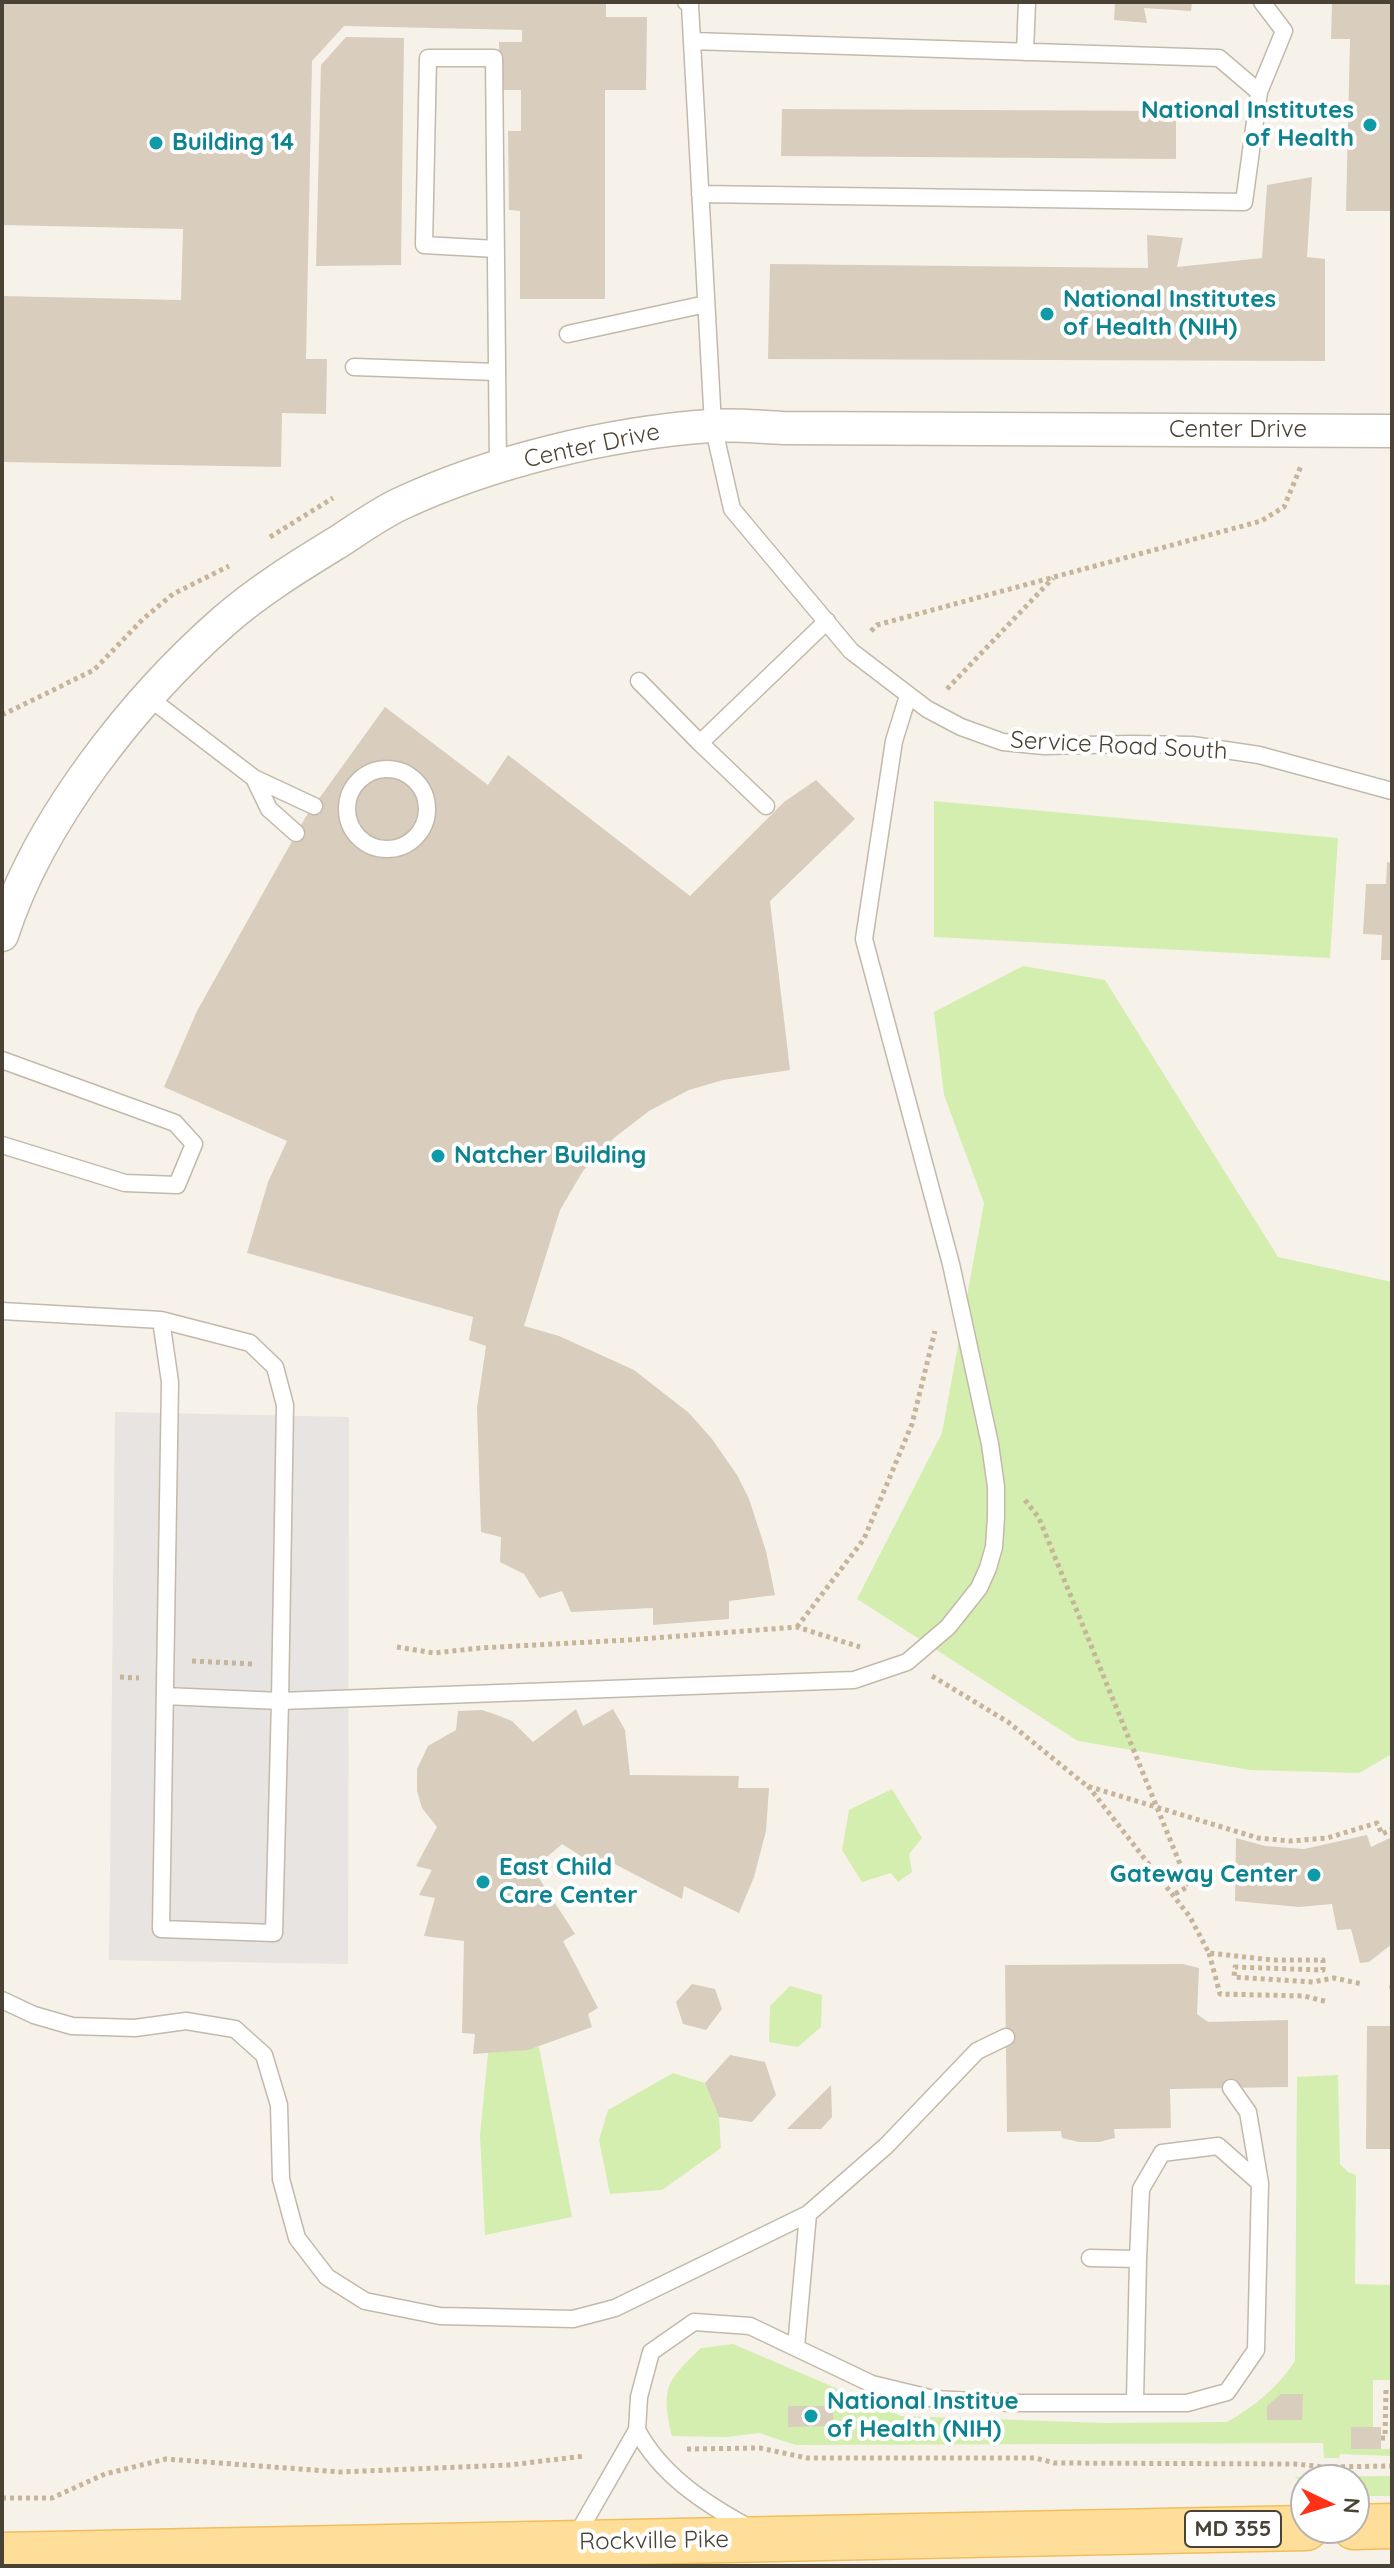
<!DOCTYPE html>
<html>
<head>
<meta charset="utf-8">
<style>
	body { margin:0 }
	#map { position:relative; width:1394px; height:2568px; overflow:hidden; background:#f6f2e9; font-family:Quicksand,sans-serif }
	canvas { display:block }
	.frame { position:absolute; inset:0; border:4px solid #4b4236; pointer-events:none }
	.north { position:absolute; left:1290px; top:2464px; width:80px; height:80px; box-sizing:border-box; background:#fff; border:2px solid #b7b3af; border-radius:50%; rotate:94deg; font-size:22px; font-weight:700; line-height:32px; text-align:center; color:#4b4236 }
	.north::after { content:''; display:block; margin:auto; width:28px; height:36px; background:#ff3217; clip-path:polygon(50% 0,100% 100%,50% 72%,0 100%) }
</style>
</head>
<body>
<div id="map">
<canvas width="1394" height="2568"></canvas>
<div class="frame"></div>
<div class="north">N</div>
</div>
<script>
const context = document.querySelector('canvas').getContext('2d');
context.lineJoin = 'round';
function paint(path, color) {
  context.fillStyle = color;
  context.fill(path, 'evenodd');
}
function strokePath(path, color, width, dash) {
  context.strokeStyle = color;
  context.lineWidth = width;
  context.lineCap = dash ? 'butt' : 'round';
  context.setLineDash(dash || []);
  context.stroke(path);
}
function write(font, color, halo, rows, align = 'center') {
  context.font = font + ' Quicksand,sans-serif';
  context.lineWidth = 8;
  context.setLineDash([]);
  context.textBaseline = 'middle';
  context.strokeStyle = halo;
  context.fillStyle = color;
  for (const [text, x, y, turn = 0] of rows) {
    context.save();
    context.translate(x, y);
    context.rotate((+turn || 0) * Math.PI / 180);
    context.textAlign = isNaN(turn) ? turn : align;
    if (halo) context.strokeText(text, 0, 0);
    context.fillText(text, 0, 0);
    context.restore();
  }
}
const green = new Path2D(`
	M934 801 1338 838 1330 958 934 937Z
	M1023 966 1105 980 1278 1257 1392 1282V1754L1359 1773 1250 1770 1078 1741 857 1599 942 1433 984 1203 944 1095 934 1012Z
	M892 1789 922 1838 909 1854 912 1872 898 1882 891 1873 862 1882 842 1850 849 1810Z
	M790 1986 822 1995 821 2027 798 2047 769 2042 770 2006Z
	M539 2047 572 2217 485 2235 480 2136 488 2053Z
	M673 2073 705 2083 719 2117 721 2148 662 2190 610 2194 599 2140 608 2110Z
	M1338 2075 1340 2164 1348 2172 1356 2175 1355 2284 1392 2285V2380H1373V2428L1352 2449H1392V2456L1340 2454 1339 2458H1324L1323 2443 796 2445 759 2433 727 2437 672 2436C661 2387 666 2382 701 2348L733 2344 901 2416 1105 2423 1227 2422C1254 2407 1278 2387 1295 2361L1297 2077Z
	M1392 2476V2496H1354V2480L1306 2482 1294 2477Z`);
const parking = new Path2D(`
	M115 1412 349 1417 348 1964 109 1960Z`);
const building = new Path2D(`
	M2 2H606V17H647L646 90H605V299H520V211L509 210 508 131H521V90H499V42H522V30L344 26 312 61 306 359H327L326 414 282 413 281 467 2 462V296L181 300 183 229 2 225Z
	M1115 2H1192L1191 11 1144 8 1147 23 1114 20Z
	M1332 2H1392V211H1346L1350 39H1331Z
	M346 37 404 38 401 265 316 266 321 65Z
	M782 109 1176 111V159L781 156Z
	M1312 177 1307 257 1325 259V361L768 359 770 264 1148 268 1147 235 1183 238 1177 267 1262 258 1267 185Z
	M385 707 488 785 508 755 690 896 784 802 816 780 855 819 770 901 790 1070 723 1080 689 1090 649 1111 614 1138 583 1171 560 1210 524 1326 559 1336 634 1370 689 1413 712 1439 737 1475 749 1499 766 1551 775 1595 729 1601V1619L653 1625V1608L571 1612 562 1591 539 1598 524 1574 500 1562 501 1537 481 1532 477 1408 486 1346 469 1340 473 1317 247 1253 268 1182 287 1141 164 1087 197 1011 305 818Z
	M1387 862 1392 863V960H1381L1382 935 1363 934 1366 884H1386Z
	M576 1709 583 1726 613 1709 625 1730 630 1775 739 1776 738 1788H769L766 1831 754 1877 739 1913 684 1886 682 1899 609 1861 603 1870 562 1844 533 1869 575 1934 563 1941 598 2008 588 2014 592 2027 528 2050 473 2054 475 2034 462 2033 464 1941 424 1936 435 1898 419 1895 432 1870 416 1866 437 1827 422 1808 417 1791V1769L428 1746 456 1730 458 1711 482 1710 497 1715 512 1721 533 1742Z
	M1367 1835 1371 1847 1392 1837V1944L1369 1962 1360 1963 1351 1929 1337 1930 1332 1904 1299 1907 1235 1901 1236 1838 1265 1846 1304 1849Z
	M1183 1964 1199 1968 1197 2014 1208 2022 1288 2020V2087L1170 2089 1171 2128 1114 2129 1115 2138 1099 2142H1079L1062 2138 1061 2131 1007 2132 1005 1965Z
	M692 1984 715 1989 722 2009 706 2030 683 2024 676 2002Z
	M1367 2026H1392V2149H1366Z
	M730 2055 765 2062 776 2095 752 2122 719 2117 705 2083Z
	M831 2085 832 2117 821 2129H787Z
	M1281 2394H1303L1302 2420H1267V2406Z
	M788 2406H833V2426L788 2427Z
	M1351 2427H1381V2449H1351Z`);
const path = new Path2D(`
	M270 537 333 498
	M871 631 877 625 1261 521 1284 507 1301 466
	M947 689 1053 578
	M2 715 94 670 143 619 173 594 229 566
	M1025 1500 1039 1518 1189 1886 1173 1895
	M797 1627 864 1539 912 1424 935 1331
	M397 1647 434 1653 480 1648 628 1640 797 1627 860 1647
	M192 1661 254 1664
	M932 1676 1008 1722 1087 1786 1258 1838 1290 1841 1327 1838 1377 1823 1382 1834 1392 1829
	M120 1677 139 1678
	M1088 1786 1190 1917 1209 1953 1272 1960H1323V1970L1235 1967 1234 1977 1313 1982 1334 1978 1362 1984
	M1209 1953 1220 1994 1304 1996 1328 2002
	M1392 1985V1989
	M1381 2438H1385L1386 2390H1392
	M687 2449 760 2448 807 2458H1035L1055 2463 1295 2464 1325 2467 1392 2466
	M2 2498H52L105 2474 166 2459 340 2472 509 2465 585 2456`);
const service = new Path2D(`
	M686 2 690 5 713 425 732 509 851 651 927 709 961 727 1003 742 1044 746 1131 744 1192 745 1259 755 1392 791
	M692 41 1219 58 1259 92 1244 202 700 194
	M1025 52 1027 2
	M1259 92 1284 31 1262 2
	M496 249 424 245 428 58H494L498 466
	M568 334 706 304
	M354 367 497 372
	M639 681 700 743 827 621
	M148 697 254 778 314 806
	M700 743 766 806
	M347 809a40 40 0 1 1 80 0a40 40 0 1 1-80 0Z
	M254 778 269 809 296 833
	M2 1060 175 1123 194 1144 177 1185 125 1183 2 1145
	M2 1311 161 1320 250 1343 275 1367 285 1405 280 1701 854 1680 907 1662 948 1627 979 1588 988 1568 994 1547 996 1517V1487L990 1444 951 1264 864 939 894 741 908 696
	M161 1320 170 1382 161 1929 274 1933 280 1701 165 1696
	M2 2000 34 2015 72 2026 135 2028 186 2021 235 2029 264 2055 279 2105 281 2179 297 2238 327 2277 365 2301 440 2316 573 2319 615 2308 808 2214 886 2146 977 2051 1006 2037
	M1090 2258 1138 2259 1135 2401
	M1138 2259 1141 2189 1162 2153 1218 2146 1260 2183
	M796 2347 808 2214
	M637 2430C661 2475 704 2503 748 2527
	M575 2538 637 2430 639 2397 651 2352 694 2322 750 2326 872 2384 934 2399 1012 2403H1187L1227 2392 1256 2350 1260 2183 1248 2112 1231 2088`);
const minor = new Path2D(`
	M2 935C39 820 134 700 224 621 258 591 299 566 338 542 358 529 379 514 400 504 492 461 610 433 710 426 734 424 759 427 783 428L1392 431`);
const primary = new Path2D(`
	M1354 2527 1392 2526
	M2 2555 1306 2528`);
const markers = [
	[1370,125,8,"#0f9aa8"],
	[156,143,8,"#0f9aa8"],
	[1047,314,8,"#0f9aa8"],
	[438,1156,8,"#0f9aa8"],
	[1314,1875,8,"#0f9aa8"],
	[483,1882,8,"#0f9aa8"],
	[811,2416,8,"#0f9aa8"]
];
const shields = [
	[1233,2529,96]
];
const shieldNames = [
	["MD 355",1233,2529]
];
const cultureNames = [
	["National Institutes",1354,111,"right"],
	["of Health",1354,139,"right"],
	["Building 14",172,143],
	["National Institutes",1063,300],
	["of Health (NIH)",1063,328],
	["Natcher Building",454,1156],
	["East Child",499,1868],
	["Care Center",499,1896],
	["Gateway Center",1298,1875,"right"],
	["National Institue",827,2402],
	["of Health (NIH)",827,2430]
];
const streetNames = [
	["Center Drive",1238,430],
	["Center Drive",592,446,-12],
	["Service Road South",1119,746,3],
	["Rockville Pike",654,2541,-1]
];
paint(green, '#d3eeae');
paint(parking, '#e7e4e1');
paint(building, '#d9cdbd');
strokePath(service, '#c3b9aa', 19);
strokePath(minor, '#c3b9aa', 35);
strokePath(primary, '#f0bf5c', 47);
strokePath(path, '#c6b59a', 5, [4, 4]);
strokePath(service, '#fff', 16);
strokePath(minor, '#fff', 32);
strokePath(primary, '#ffde99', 44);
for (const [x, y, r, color] of markers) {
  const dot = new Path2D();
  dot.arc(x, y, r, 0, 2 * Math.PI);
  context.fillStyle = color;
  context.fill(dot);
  strokePath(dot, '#fff', 3);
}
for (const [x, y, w] of shields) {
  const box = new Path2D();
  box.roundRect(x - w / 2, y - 18, w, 36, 6);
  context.fillStyle = '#fff';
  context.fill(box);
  strokePath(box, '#4b4236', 2);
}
write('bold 22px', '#4b4236', null, shieldNames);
write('bold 24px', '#0d838f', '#fff', cultureNames, 'left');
write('24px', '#4b4236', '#fff', streetNames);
</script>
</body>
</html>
